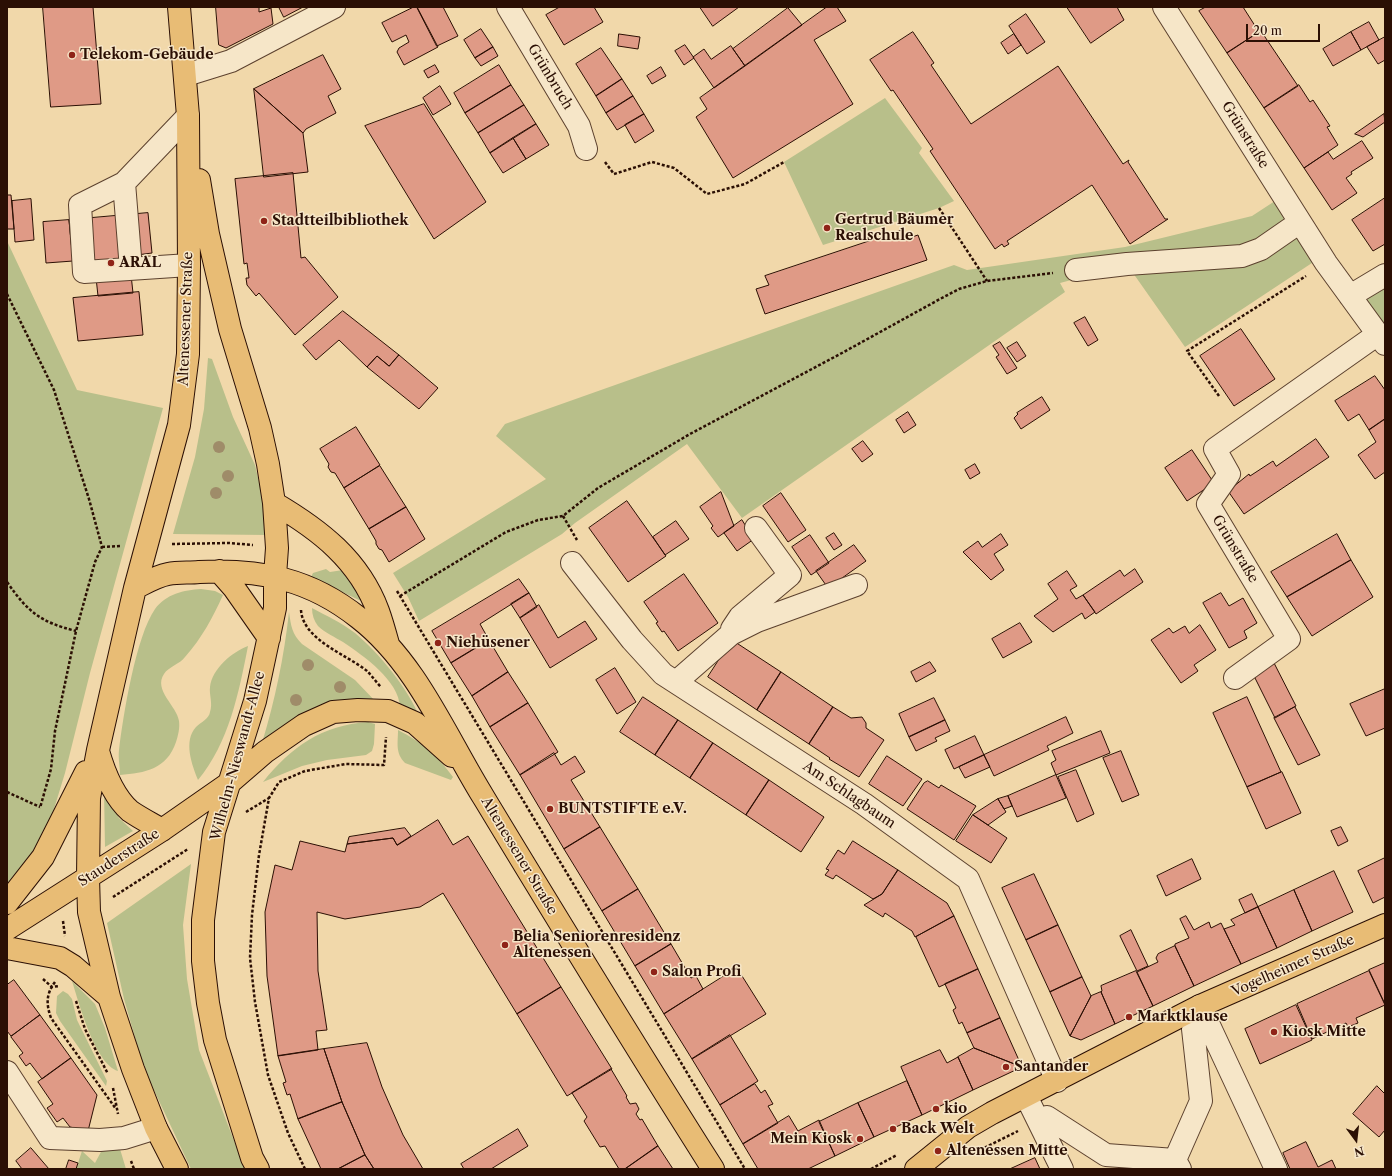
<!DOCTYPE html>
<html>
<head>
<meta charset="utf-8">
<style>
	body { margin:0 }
	#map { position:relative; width:1392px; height:1176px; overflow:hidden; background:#f1d8aa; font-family:"Libre Caslon Text",serif }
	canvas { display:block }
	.frame { position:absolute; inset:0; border:8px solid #2b0f04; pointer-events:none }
	.north { position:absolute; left:1336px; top:1120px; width:40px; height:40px; -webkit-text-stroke:3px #f6e6c8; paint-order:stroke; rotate:165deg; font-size:11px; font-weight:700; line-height:16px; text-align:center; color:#2b0f04 }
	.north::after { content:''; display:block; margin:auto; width:14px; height:18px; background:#2b0f04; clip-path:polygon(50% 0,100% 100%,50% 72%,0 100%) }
	.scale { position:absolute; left:1246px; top:24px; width:74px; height:18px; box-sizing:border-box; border:2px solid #2b0f04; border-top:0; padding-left:5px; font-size:12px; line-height:14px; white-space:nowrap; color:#2b0f04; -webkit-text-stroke:3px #f6e6c8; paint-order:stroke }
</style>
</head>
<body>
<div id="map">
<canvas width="1392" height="1176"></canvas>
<div class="frame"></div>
<div class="north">N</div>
<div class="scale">20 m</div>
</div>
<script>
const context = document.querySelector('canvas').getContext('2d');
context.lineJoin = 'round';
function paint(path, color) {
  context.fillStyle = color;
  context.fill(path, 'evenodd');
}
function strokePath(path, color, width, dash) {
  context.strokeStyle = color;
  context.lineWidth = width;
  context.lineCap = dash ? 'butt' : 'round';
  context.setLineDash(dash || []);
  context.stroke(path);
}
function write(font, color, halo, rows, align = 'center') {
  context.font = font + ' "Libre Caslon Text",serif';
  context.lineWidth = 3;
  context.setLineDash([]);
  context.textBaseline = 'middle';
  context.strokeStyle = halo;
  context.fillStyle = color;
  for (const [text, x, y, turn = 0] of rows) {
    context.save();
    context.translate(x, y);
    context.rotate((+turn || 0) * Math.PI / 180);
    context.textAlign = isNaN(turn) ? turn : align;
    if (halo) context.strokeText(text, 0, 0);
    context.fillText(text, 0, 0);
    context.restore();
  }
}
const green = new Path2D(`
	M885 98 922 148 919 153 954 201 939 208 823 245 784 162Z
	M1278 199 1318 259 1185 347 1133 273 1075 279 1060 283 1065 292 742 518 687 444 575 523 562 534 419 621 408 597 393 573 546 479 496 436 505 424 954 265 967 270 1125 247 1252 216Z
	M7 241 77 390 163 408 90 673 65 773 50 822 30 863 7 890Z
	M1385 279V337L1357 297Z
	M208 358 212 359 233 417 255 465 264 503 268 535 173 534 195 457 204 409Z
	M326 569 330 572 343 570 359 594 361 601 311 577 313 573Z
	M201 589 215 591 223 595C213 617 202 638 185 657 180 664 168 667 164 674 153 690 177 706 179 721 180 728 178 736 176 742 167 769 145 773 120 775 120 767 118 758 119 750 123 716 136 636 155 609 166 594 184 590 201 589Z
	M312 608C327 616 342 623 355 633 379 653 408 688 420 718L400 707C399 681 364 656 343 642 335 637 325 633 318 626 314 621 312 615 312 608Z
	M289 612C291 626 292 634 302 644L355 680 377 703 262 743C275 700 284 657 289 612Z
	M248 646C239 692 229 743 198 780 192 765 183 741 196 727 201 722 209 719 210 712 213 703 209 695 210 687 212 669 232 652 248 646Z
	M368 722 375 724 374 744 372 751 366 755 327 760 302 766 263 782C291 747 322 725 368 722Z
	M398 730C423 743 437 755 453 777L451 780 405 763C395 753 398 743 398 730Z
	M104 790 119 818 133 831 105 847Z
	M191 864 183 925 187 979 199 1050 245 1169H191L144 1069 124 999 107 923Z
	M72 981 95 1004 105 1028 118 1071C95 1064 79 1003 72 981Z
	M63 991 68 994 72 999 77 1020 107 1081 106 1086 60 1021 56 1013 57 996Z
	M120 1149 126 1169H76L82 1151 95 1163 102 1150Z`);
const building = new Path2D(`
	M43 7H93L101 104 51 107Z
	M216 7H259V12L271 8 273 24 226 48 219 45Z
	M279 7H303L284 17Z
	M414 7H417L438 47 404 65 397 52 399 48 409 42 406 35 392 42 382 23Z
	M417 7H443L458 36 437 46Z
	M560 7H594L603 22 564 45 546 15Z
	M700 7H739L713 26Z
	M827 7H837L846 21 814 40 853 104 733 178 696 117 707 109 700 98Z
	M1067 7H1117L1124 20 1091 43Z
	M1206 7H1243L1259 32 1227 53 1199 11Z
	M788 8 802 25 745 66 733 49Z
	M1026 14 1045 42 1027 54 1009 26Z
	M1369 22 1379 40 1361 50 1351 32Z
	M481 29 493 47 475 58 464 40Z
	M1261 31 1298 86 1264 108 1227 53Z
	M913 32 934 63 931 65 971 124 1058 66 1123 164 1129 160 1128 162 1165 219H1168L1130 244 1092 185 1007 241 1009 244 1004 247 1002 244 995 249 930 151 933 149 893 90 891 91 870 60Z
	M1351 32 1361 50 1333 66 1323 49Z
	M619 34 640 37 638 49 618 46Z
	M1014 34 1021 45 1008 54 1001 43Z
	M1385 37V60L1378 64 1367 47Z
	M685 45 694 58 684 65 675 51Z
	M731 46 745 66 714 88 693 57 704 49 711 59Z
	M493 47 498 56 481 66 475 58Z
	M601 48 622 79 596 96 576 64Z
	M323 55 341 89 328 96 336 113 306 129 303 133 254 89Z
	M435 65 439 72 428 78 424 71Z
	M499 65 511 85 465 113 454 93Z
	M661 67 666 76 652 84 647 76Z
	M622 79 633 96 606 113 596 96Z
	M511 85 524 105 478 133 465 113Z
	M1299 85 1310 102 1313 100 1330 126 1327 127 1338 145 1304 168 1264 108Z
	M440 86 451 104 433 115 423 98Z
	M254 89 303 133 308 172 264 177Z
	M633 96 644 114 617 130 606 113Z
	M424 104 486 202 434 239 365 126Z
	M524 105 536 124 490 153 478 133Z
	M644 114 654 131 635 143 625 125Z
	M1384 114 1385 122 1363 137 1355 134Z
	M536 124 549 145 526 159 513 138Z
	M513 138 526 159 503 173 490 153Z
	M1362 141 1373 158 1351 172 1352 174 1346 178 1357 193 1332 210 1304 168 1328 152 1333 159Z
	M293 173 301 258 305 257 338 297 295 335 259 293 256 296 247 285 246 278H249L247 263 244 264 235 179Z
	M7 195H11L14 229H7Z
	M1385 198V244L1373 251 1352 220Z
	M31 199 34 240 15 242 12 201Z
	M148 213 152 253 129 256 133 293 98 296 94 259 73 261 69 220Z
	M69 220 73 261 46 263 43 222Z
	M903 230 906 239 918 235 927 260 765 314 756 289 769 285 765 276Z
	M139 292 143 335 78 341 73 298Z
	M343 311 399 355 389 366 377 356 367 367 339 340 316 360 303 345Z
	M1085 317 1098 340 1088 346 1074 323Z
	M1241 329 1275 379 1234 406 1200 356Z
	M1000 342 1017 368 1007 374 996 357 999 355 993 346Z
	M1017 342 1026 356 1017 362 1007 348Z
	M399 355 438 388 419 409 367 367 377 356 389 366Z
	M1375 376 1385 390V419L1369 430 1359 414 1348 421 1335 401Z
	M1042 397 1050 410 1021 429 1014 418 1018 414 1017 413Z
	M908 412 916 425 904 433 896 420Z
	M1385 419V472L1375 479 1358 455 1376 442 1369 430Z
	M356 427 380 465 344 488 335 473 331 472 328 467 329 464 320 449Z
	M1316 439 1329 457 1244 514 1228 491 1249 474 1250 476 1273 461 1276 466Z
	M863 441 873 454 862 462 852 449Z
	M1192 450 1214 483 1187 501 1165 468Z
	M975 464 980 473 970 479 965 470Z
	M380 466 406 507 369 529 344 488Z
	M721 492 734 526 718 537 711 528 713 526 700 507Z
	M781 493 806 530 788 542 763 506Z
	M627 501 666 556 628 582 589 528Z
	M406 507 425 539 389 562 382 550 379 549 376 544V541L369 529Z
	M742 520 754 539 737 551 724 533Z
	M676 521 689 539 665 555 653 537Z
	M834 533 842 545 834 550 826 538Z
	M1001 534 1008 545 994 554 1004 570 991 580 963 552 978 541 982 547Z
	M1337 534 1351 560 1287 597 1271 572Z
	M810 535 829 563 811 575 792 547Z
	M854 545 866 561 828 588 816 571Z
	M1351 560 1373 597 1312 636 1287 597Z
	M1135 569 1143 582 1096 614 1083 595 1120 570 1124 576Z
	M1067 571 1077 586 1070 590 1076 599 1083 595 1095 612 1085 619 1082 613 1053 632 1034 616 1058 599 1048 584Z
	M684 574 718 623 678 651 664 631 662 632 656 623 658 622 644 602Z
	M519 579 529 593 480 624 489 640 451 663 432 631Z
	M529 593 537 607 520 618 511 604Z
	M1221 593 1229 606 1243 598 1257 623 1244 631 1247 638 1229 648 1203 603Z
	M539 605 558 638 585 621 597 639 550 668 520 618Z
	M1020 623 1032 642 1003 658 992 639Z
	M1200 625 1216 650 1194 665 1198 671 1181 683 1151 640 1169 628 1173 633 1185 626 1189 633Z
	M489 640 508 672 472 696 451 663Z
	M732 640 781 672 757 710 708 677Z
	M1273 661 1296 706 1275 718 1253 674Z
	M930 662 936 671 916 682 911 672Z
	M615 668 636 702 617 714 596 680Z
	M508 672 528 703 490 727 472 696Z
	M781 672 833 707 809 744 757 710Z
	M1385 689V728L1366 736 1350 704Z
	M643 697 678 720 655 755 620 732Z
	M1247 697 1281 772 1247 787 1213 713Z
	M934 698 945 720 909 737 899 714Z
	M528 703 558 752 520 775 490 727Z
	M833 707 851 718 862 717 866 723V728L884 740 859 777 829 759 830 758 809 744Z
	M1295 707 1320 755 1298 765 1274 718Z
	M1066 717 1073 733 1047 746 1049 750 994 776 984 755Z
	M678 720 713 743 690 778 655 755Z
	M945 720 950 731 935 738 937 741 916 751 909 737Z
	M1101 731 1110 753 1056 775 1051 763 1056 760 1052 751Z
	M975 736 984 755 954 769 945 750Z
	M713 743 769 780 746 815 690 778Z
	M1121 751 1139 795 1122 802 1103 758Z
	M554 753 561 765 575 756 585 772 571 780 600 827 564 849 520 775Z
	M984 755 990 767 965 778 959 767Z
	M887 756 922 779 903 806 869 784Z
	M1076 770 1094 814 1077 822 1058 777Z
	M1282 772 1301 813 1266 829 1247 787Z
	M1056 775 1066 798 1017 817 1008 796Z
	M769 780 824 817 801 852 746 815Z
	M928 781 939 788 941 785 976 806 954 840 907 809 924 783Z
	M1008 796 1012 806 1004 809 998 799Z
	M998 799 1006 812 988 825 973 815Z
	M973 815 1007 838 991 863 956 841Z
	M438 820 453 845 468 836 561 987 517 1014 443 893 420 907 345 919 317 912 318 971 327 1030 316 1031 318 1050 278 1056 267 976 265 912 275 865 292 870 300 841 345 852 347 844 393 838 397 845Z
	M600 827 638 889 602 911 564 849Z
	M1341 827 1348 841 1338 846 1331 831Z
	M405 828 411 836 397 845 393 838 347 844 349 837Z
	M853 841 898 870 882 894 873 899 836 875 833 879 825 875 829 870 826 869 838 850 844 854Z
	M1385 858V897L1373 903 1358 871Z
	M1192 859 1201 879 1166 896 1157 876Z
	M898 870 947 903 954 916 915 937 912 931 885 913 883 917 864 905 882 894Z
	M1334 871 1353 912 1312 931 1294 890Z
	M1034 874 1058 925 1026 940 1002 888Z
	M638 889 671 944 635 966 602 911Z
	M1294 890 1312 931 1277 948 1258 907Z
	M1252 894 1258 907 1245 913 1239 900Z
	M1258 907 1277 948 1241 964 1224 929 1235 925 1231 920Z
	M954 916 978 969 939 987 916 937Z
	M1186 916 1194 930 1209 922 1211 928 1221 923 1241 964 1194 986 1175 946V944L1189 938 1180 919Z
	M1058 925 1082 977 1050 992 1026 940Z
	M1131 930 1148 966 1137 971 1120 936Z
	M671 944 691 978 696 976 703 989 664 1014 635 966Z
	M1175 946 1194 986 1153 1006 1137 972 1158 962 1156 958 1158 954Z
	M1385 963V1004L1369 970Z
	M737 968 766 1014 692 1059 664 1014Z
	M978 969 1000 1018 967 1033 962 1022 959 1024 953 1010 956 1008 945 984Z
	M1136 971 1153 1006 1115 1024 1101 992 1102 991 1101 986Z
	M1369 971 1385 1005 1356 1018 1358 1023 1348 1027 1346 1023 1312 1039 1297 1004Z
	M1082 977 1091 996 1070 1036 1050 992Z
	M14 980 40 1015 11 1036 7 1031V985Z
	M561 987 612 1069 567 1096 517 1014Z
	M1101 992 1115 1024 1081 1040 1070 1036 1091 996Z
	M1296 1005 1312 1040 1260 1064 1245 1029Z
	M40 1015 71 1058 42 1079 30 1063 26 1066 19 1056 23 1053 11 1037Z
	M1000 1018 1022 1067 974 1048 967 1033Z
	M730 1035 758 1081 720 1105 692 1059Z
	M367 1043 382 1087 403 1135 423 1169H374L365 1155 342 1102 324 1049Z
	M974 1048 1022 1067 973 1090 958 1057Z
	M324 1049 342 1102 298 1119 290 1094 287 1095 283 1083 286 1082 278 1056Z
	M940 1050 947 1063 958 1057 973 1090 922 1115 901 1067Z
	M71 1058 97 1095 88 1131 70 1127 63 1118 57 1122 47 1108 53 1104 38 1082Z
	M611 1069 627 1096 626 1097 630 1104 636 1103 639 1109 636 1114 640 1120 642 1119 658 1146 625 1169H619L605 1146 600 1147 584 1121 587 1117 572 1093Z
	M907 1081 922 1115 874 1137 858 1103Z
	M755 1084 761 1093 765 1090 773 1104 768 1106 778 1123 743 1144 720 1105Z
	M1377 1086 1385 1094V1130L1379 1137 1353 1114Z
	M342 1102 365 1155 338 1169H321L298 1119Z
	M858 1103 874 1137 835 1156 819 1122Z
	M789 1116 798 1131 819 1120 835 1156 808 1169H758L743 1144Z
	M518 1129 528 1146 491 1169H464L461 1164Z
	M1306 1142 1318 1167 1332 1160 1336 1169H1290L1283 1153Z
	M658 1146 673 1169H625Z
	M31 1148 49 1169H22L16 1161Z
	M365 1155 374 1169H338Z
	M1035 1158 1040 1169H1010Z
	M69 1160 78 1163 76 1169H66Z`);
const path = new Path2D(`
	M605 162 614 174 652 162 674 168 707 194 745 184 784 162
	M939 208 987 281
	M7 294 54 390 89 499 102 547 95 562 76 631 55 731 51 769 40 808
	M1219 396 1187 351 1306 276
	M563 516 577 540
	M172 544 229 543 253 545
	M102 547 121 546
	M7 582C28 612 40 622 76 631
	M397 591 745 1169
	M400 596 506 532 538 520 563 516 598 488 690 434 842 353 940 299 959 289 987 281 1053 273
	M301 610C303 640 346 654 367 671 372 676 376 682 381 687
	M7 792 40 807
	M246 812 269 798
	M113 897 188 849
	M63 921 65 936
	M43 979 52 987 59 986
	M55 982C46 994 46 1004 51 1018L116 1109
	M76 1001 85 1029 108 1074
	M113 1088 118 1114
	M980 1150 1018 1131
	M131 1161 134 1169
	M305 1169 288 1133 268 1075 255 1002 250 958 252 915 259 855 269 798 279 782 305 771 346 764 384 765 386 737
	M871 1169 897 1155`);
const minor = new Path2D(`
	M508 7 579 126 586 149
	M1164 7 1326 263 1385 344
	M186 75 231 61 334 7
	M188 116 124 183 80 205 84 272 189 265
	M124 183 131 269
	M1076 270 1127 264 1242 256 1261 249 1300 222
	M1350 296 1385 275
	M572 563 632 640 663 674 864 804 968 879 1057 1081
	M732 629 740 617 790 575 756 528
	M1235 678 1289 639 1208 504 1229 474 1215 449 1378 334
	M676 682 731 634 757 621 856 585
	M1200 1006 1276 1169
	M7 1072 50 1138 100 1140 124 1138 156 1128
	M1026 1096 1062 1169
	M1047 1117 1106 1155 1175 1160
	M1180 1169 1175 1160 1201 1101 1193 1029`);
const major = new Path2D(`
	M199 180 208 234 230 329 260 428 268 464 274 503 277 548 275 576V608L255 701 214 832 203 920V961L208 1003 215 1040 252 1158 258 1169
	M274 503C320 530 359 560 378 611 382 622 385 633 388 644
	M219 571 234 588 269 638
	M135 588C145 583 157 576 168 574 178 572 189 573 199 572 261 569 310 579 359 618 417 663 446 737 484 798 559 922 635 1046 713 1169
	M98 751C104 772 113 796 130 811 140 818 152 824 162 830
	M7 903 43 857 86 772
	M7 929 162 830 228 784 265 752 304 725 333 712 358 710 388 711 415 723 452 756
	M7 948 60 958 73 966 109 997
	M177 1169 156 1128 133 1069 109 997 89 912 88 877 89 798 98 750 135 588 179 425 188 354 189 265 188 116 179 7
	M916 1169 968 1127 992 1113 1200 1006 1385 925`);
const trees = [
	[219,447],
	[228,476],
	[216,493],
	[308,665],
	[340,687],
	[296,700]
];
const markers = [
	[72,55,4,"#8f2418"],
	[264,221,4,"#8f2418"],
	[827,228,4,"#8f2418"],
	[111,263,4,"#8f2418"],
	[438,643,4,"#8f2418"],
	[550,809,4,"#8f2418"],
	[505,945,4,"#8f2418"],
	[654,972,4,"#8f2418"],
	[1129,1017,4,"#8f2418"],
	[1274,1032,4,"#8f2418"],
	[1006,1067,4,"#8f2418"],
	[936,1109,4,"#8f2418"],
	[893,1129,4,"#8f2418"],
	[860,1139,4,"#8f2418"],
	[938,1151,4,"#8f2418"]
];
const poiNames = [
	["Telekom-Gebäude",80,55],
	["Gertrud Bäumer",835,220],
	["Realschule",835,236],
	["Stadtteilbibliothek",272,221],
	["ARAL",119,263],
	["Niehüsener",446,643],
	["BUNTSTIFTE e.V.",558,809],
	["Belia Seniorenresidenz",513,937],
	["Altenessen",513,953],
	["Salon Profi",662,972],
	["Marktklause",1137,1017],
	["Kiosk Mitte",1282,1032],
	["Santander",1014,1067],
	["kio",944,1109],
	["Back Welt",901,1129],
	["Mein Kiosk",852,1139,"right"],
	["Altenessen Mitte",946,1151]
];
const streetNames = [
	["Grünbruch",550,77,59],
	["Grünstraße",1245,135,58],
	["Altenessener Straße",186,319,-88],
	["Grünstraße",1235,549,59],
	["Wilhelm-Nieswandt-Allee",238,756,-75],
	["Am Schlagbaum",849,795,34],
	["Altenessener Straße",519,856,59],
	["Stauderstraße",119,858,-33],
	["Vogelheimer Straße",1293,966,-24]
];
paint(green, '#b8bf8a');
paint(building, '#df9a86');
strokePath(building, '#2b0f04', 1);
strokePath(minor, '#5c412e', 24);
strokePath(major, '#2b0f04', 24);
strokePath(path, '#2b0f04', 2.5, [3, 2]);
strokePath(minor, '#f6e6c8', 22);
strokePath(major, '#e8bc75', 22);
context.fillStyle = '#9f8c69';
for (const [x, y] of trees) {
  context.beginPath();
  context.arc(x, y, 6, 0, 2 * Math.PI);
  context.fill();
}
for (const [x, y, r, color] of markers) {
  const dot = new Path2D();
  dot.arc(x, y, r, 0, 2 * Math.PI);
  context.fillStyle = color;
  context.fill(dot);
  strokePath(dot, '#f6e6c8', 1.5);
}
write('bold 14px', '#2b0f04', '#f6e6c8', poiNames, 'left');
write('14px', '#2b0f04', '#f6e6c8', streetNames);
</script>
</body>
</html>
